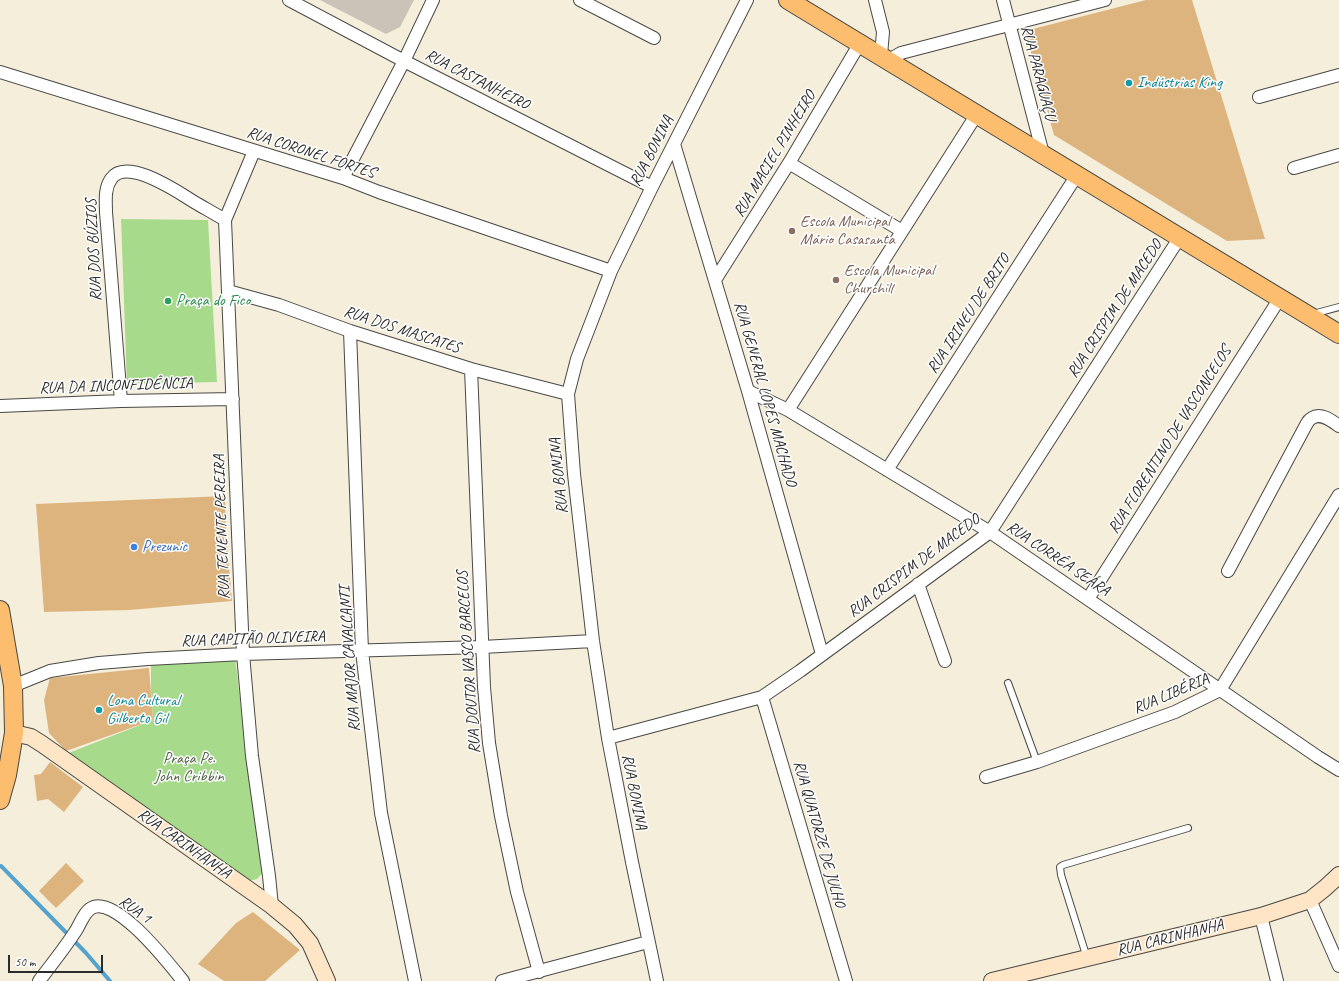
<!DOCTYPE html>
<html>
<head>
<meta charset="utf-8">
<style>
	body { margin:0 }
	#map { position:relative; width:1339px; height:981px; overflow:hidden; background:#f4eedb; font-family:Caveat,sans-serif }
	canvas { display:block }
	.scale { position:absolute; left:8px; top:955px; width:95px; height:18px; box-sizing:border-box; border:2px solid #2b2b2b; border-top:0; padding-left:5px; font-size:12px; line-height:14px; white-space:nowrap; color:#2b2b2b; -webkit-text-stroke:3px #fff; paint-order:stroke }
</style>
</head>
<body>
<div id="map">
<canvas width="1339" height="981"></canvas>
<div class="scale">50 m</div>
</div>
<script>
const context = document.querySelector('canvas').getContext('2d');
context.lineJoin = 'round';
function paint(path, color) {
  context.fillStyle = color;
  context.fill(path, 'evenodd');
}
function strokePath(path, color, width, dash) {
  context.strokeStyle = color;
  context.lineWidth = width;
  context.lineCap = dash ? 'butt' : 'round';
  context.setLineDash(dash || []);
  context.stroke(path);
}
function write(font, color, halo, rows, align = 'center') {
  context.font = font + ' Caveat,sans-serif';
  context.lineWidth = 3;
  context.setLineDash([]);
  context.textBaseline = 'middle';
  context.strokeStyle = halo;
  context.fillStyle = color;
  for (const [text, x, y, turn = 0] of rows) {
    context.save();
    context.translate(x, y);
    context.rotate((+turn || 0) * Math.PI / 180);
    context.textAlign = isNaN(turn) ? turn : align;
    if (halo) context.strokeText(text, 0, 0);
    context.fillText(text, 0, 0);
    context.restore();
  }
}
const industrial = new Path2D(`
	M320 0H414L400 27 386 34Z`);
const green = new Path2D(`
	M121 219 208 220 217 382 127 384Z
	M235 657 247 758 266 869 257 879 244 882 66 754 153 720 151 691V665Z`);
const stream = new Path2D(`
	M1 866 86 953 110 981`);
const building = new Path2D(`
	M1146 0H1192L1265 239 1227 241 1054 135 1025 31Z
	M225 496 226 533 232 601 129 610 44 612 36 504Z
	M149 668 153 720 66 751 49 733 44 700 50 678Z
	M50 762 83 787 64 812 48 799 37 801 34 775 41 774Z
	M66 863 84 881 56 908 39 891Z
	M253 912 300 950 265 981H224L198 964 236 923Z`);
const lane = new Path2D(`
	M1313 314 1339 307
	M1008 683 1037 762
	M1087 958 1061 875 1060 867 1063 865 1188 828`);
const street = new Path2D(`
	M289 0 404 61 652 187
	M580 0 654 38
	M875 0 883 32 881 55
	M1003 0 1043 154
	M889 60 901 53 1105 0
	M0 72 343 178 379 192 611 271
	M1259 97 1339 75
	M674 144 748 391 822 654
	M254 151 225 220 243 654 252 756 269 876 272 906
	M789 163 902 231
	M1294 168 1339 155
	M343 178 404 61 433 0
	M715 280 789 163 860 43
	M228 291 279 305 350 331 471 369 568 394
	M350 331 362 651 381 813 415 981
	M471 369 484 687 489 743 501 816 517 892 539 972
	M748 391 788 410 990 532 1318 757 1339 770
	M121 401 106 212C106 202 104 189 111 179 126 157 175 190 191 200 202 207 214 213 225 220
	M0 406 121 401 233 399
	M788 410 977 114
	M887 470 1077 175
	M1228 571 1306 425C1307 423 1310 419 1312 418 1321 412 1332 421 1339 426
	M918 584 945 661
	M1088 599 1280 298
	M13 686 50 671 99 663 148 659 243 654 482 647 593 641
	M762 697 846 981
	M608 738 762 697 800 671 990 532 1180 237
	M986 777 1037 762 1175 712 1220 690 1339 495
	M1310 900 1339 966
	M1261 916 1277 981
	M39 981C51 965 64 949 75 932 80 925 83 914 90 909 113 891 170 965 183 981
	M502 981 648 942
	M657 981 632 862 608 738 593 641 574 474 568 394 577 359 611 271 652 187 747 0`);
const secondary = new Path2D(`
	M14 733 31 737 42 744 272 906 295 925 310 943 327 981
	M992 981 1261 916 1310 900 1325 888 1339 875`);
const primary = new Path2D(`
	M788 0 1339 334
	M0 610 13 686 14 733 7 775 0 800`);
const markers = [
	[1129,83,4,"#0f9aa8"],
	[792,231,4,"#8d6e63"],
	[836,280,4,"#8d6e63"],
	[168,301,4,"#2e9e5b"],
	[134,547,4,"#3f7fe0"],
	[99,710,4,"#0f9aa8"]
];
const streetNames = [
	["RUA PARAGUAÇU",1038,73,75],
	["RUA CASTANHEIRO",477,80,27],
	["RUA BONINA",652,151,-63],
	["RUA CORONEL FORTES",311,153,18],
	["RUA MACIEL PINHEIRO",775,154,-59],
	["RUA DOS BÚZIOS",94,250,-93],
	["RUA CRISPIM DE MACEDO",1115,309,-57],
	["RUA IRINEU DE BRITO",969,314,-57],
	["RUA DOS MASCATES",402,330,18],
	["RUA DA INCONFIDÊNCIA",116,386,-2],
	["RUA GENERAL LOPES MACHADO",765,394,74],
	["RUA FLORENTINO DE VASCONCELOS",1170,440,-58],
	["RUA BONINA",559,476,-96],
	["RUA TENENTE PEREIRA",222,527,-92],
	["RUA CORRÊA SEÁRA",1058,559,34],
	["RUA CRISPIM DE MACEDO",914,566,-37],
	["RUA CAPITÃO OLIVEIRA",253,639,-2],
	["RUA MAJOR CAVALCANTI",350,659,-94],
	["RUA DOUTOR VASCO BARCELOS",469,662,-94],
	["RUA LIBÉRIA",1171,694,-23],
	["RUA BONINA",634,792,79],
	["RUA QUATORZE DE JULHO",819,834,74],
	["RUA CARINHANHA",184,844,35],
	["RUA 1",135,910,36],
	["RUA CARINHANHA",1170,938,-14]
];
const cultureNames = [
	["Indústrias King",1137,83],
	["Lona Cultural",107,701],
	["Gilberto Gil",107,719]
];
const educationNames = [
	["Escola Municipal",800,222],
	["Mário Casasanta",800,240],
	["Escola Municipal",844,271],
	["Churchill",844,289]
];
const leisureNames = [
	["Praça do Fico",176,301]
];
const shopNames = [
	["Prezunic",142,547]
];
const parkNames = [
	["Praça Pe.",189,759],
	["John Cribbin",189,777]
];
paint(industrial, '#c9c3b8');
paint(green, '#a7db8b');
strokePath(stream, '#55a2ce', 4);
paint(building, '#ddb47e');
strokePath(lane, '#494845', 8);
strokePath(street, '#494845', 14);
strokePath(secondary, '#494845', 18);
strokePath(primary, '#494845', 20);
strokePath(lane, '#fff', 6);
strokePath(street, '#fff', 12);
strokePath(secondary, '#fee5c5', 16);
strokePath(primary, '#fcbd6f', 18);
for (const [x, y, r, color] of markers) {
  const dot = new Path2D();
  dot.arc(x, y, r, 0, 2 * Math.PI);
  context.fillStyle = color;
  context.fill(dot);
  strokePath(dot, '#fff', 1.5);
}
write('16px', '#2b2b2b', '#fff', streetNames);
write('16px', '#0d838f', '#fff', cultureNames, 'left');
write('16px', '#785e54', '#fff', educationNames, 'left');
write('16px', '#27864d', '#fff', leisureNames, 'left');
write('16px', '#366cbe', '#fff', shopNames, 'left');
write('16px', '#506048', '#fff', parkNames);
</script>
</body>
</html>
